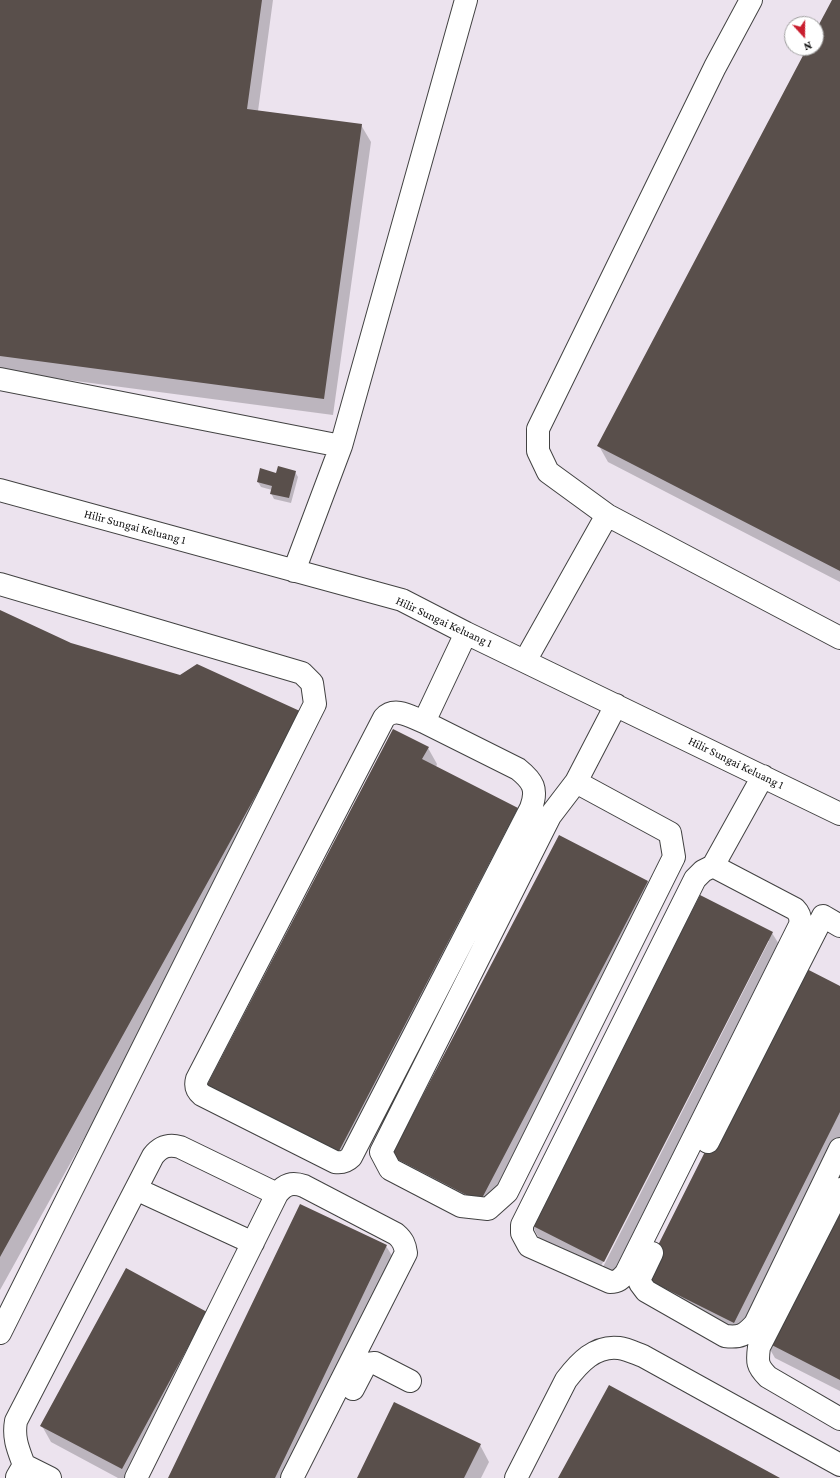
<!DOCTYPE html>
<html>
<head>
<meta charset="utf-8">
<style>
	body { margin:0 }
	#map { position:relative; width:840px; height:1478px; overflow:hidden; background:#fffcf1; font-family:"Crimson Pro",serif }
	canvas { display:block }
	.north { position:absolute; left:784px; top:16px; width:40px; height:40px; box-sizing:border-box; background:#fff; border:1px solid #9f9f9f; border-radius:50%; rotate:159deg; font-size:11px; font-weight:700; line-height:16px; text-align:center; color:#0f0f0f }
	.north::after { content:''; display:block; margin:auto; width:14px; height:18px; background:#c91d2e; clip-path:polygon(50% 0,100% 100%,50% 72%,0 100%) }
</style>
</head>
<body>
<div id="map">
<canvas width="840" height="1478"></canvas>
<div class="north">N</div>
</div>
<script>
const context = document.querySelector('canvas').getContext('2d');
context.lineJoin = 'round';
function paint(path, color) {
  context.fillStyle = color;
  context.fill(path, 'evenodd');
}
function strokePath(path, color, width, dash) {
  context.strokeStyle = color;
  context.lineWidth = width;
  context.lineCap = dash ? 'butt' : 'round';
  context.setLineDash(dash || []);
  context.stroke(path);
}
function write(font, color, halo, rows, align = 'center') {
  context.font = font + ' "Crimson Pro",serif';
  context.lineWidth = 4;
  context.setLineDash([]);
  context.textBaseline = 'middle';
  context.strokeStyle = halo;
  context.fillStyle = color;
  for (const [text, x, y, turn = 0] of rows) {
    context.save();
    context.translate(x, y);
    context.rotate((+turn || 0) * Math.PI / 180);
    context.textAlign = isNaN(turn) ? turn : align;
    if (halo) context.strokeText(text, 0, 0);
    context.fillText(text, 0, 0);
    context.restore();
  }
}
const industrial = new Path2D(`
	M0 0H840V1478H0ZM792 24H816V48H792Z`);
const shadow = new Path2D(`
	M0 0H273L258 111 361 125 371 142 333 415 0 371Z
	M833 0H840V582L608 462 599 446 808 48H816V33Z
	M295 472 298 477 291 503 274 499 271 493 272 490 261 487 258 482 277 474Z
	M0 611 71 644 311 729 0 1290Z
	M428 748 437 764 436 767 517 809 527 825 348 1169 218 1102 208 1085Z
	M647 881 657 898 490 1218 402 1173 392 1156Z
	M772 933 782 949 613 1278 541 1242 532 1225ZM767 941H769L603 1267 601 1266Z
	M840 987V1147L744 1339 643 1277Z
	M840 1195V1391L775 1358 765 1341Z
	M386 1246 396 1262 292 1478H169Z
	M126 1270 216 1329 135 1478H118L51 1442 42 1426Z
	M480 1445 489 1462 481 1478H358Z`);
const building = new Path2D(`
	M0 0H262L247 109 362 124 324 399 0 356Z
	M832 0H840V571L597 446 807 48H816V30Z
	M278 466 296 471 289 498 270 494 272 486 257 482 260 468 276 473Z
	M0 610 71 643 180 675 197 664 302 712 0 1257Z
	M393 729 429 747 422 759 518 808 338 1153 207 1085Z
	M559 835 648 881 480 1202 391 1156Z
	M700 895 773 932 604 1262 531 1225Z
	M799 965 840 986V1112L734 1323 642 1277Z
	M840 1193V1380L764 1341Z
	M300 1204 387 1245 275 1478H168Z
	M126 1268 207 1312 122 1469 40 1426Z
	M609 1385 780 1478H558Z
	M394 1402 481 1444 464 1478H357Z`);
const minor = new Path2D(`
	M751 0 715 67 538 429V451L548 472 607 515 840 638
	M0 379 341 446 466 0
	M0 490 402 600 466 633 840 814
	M294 571 341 446
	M0 584 302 673 312 683 315 704 0 1333
	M525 661 607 515
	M424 722C411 717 395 706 384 718L197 1079C195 1086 196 1090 202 1095L335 1162C342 1163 346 1162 351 1157L531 808C538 789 533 781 518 769L424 722 466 633
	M576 782 550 816 381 1152 390 1169 461 1206 488 1209 507 1192 674 857 670 833 576 782 616 705
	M713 866 703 871 695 879 522 1225V1233L529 1246 610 1282C618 1282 621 1279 626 1273L800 925C801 918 800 914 795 909L713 866 763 776
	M708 1142 823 916 840 926
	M136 1189 253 1243
	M840 1189 759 1347C757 1362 757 1366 768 1377L840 1419
	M652 1253 640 1278V1283L646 1291 725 1336C740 1338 745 1335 755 1324L840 1149
	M353 1389 366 1364 375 1363 410 1381
	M24 1465C18 1449 13 1438 16 1421L153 1156C161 1146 169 1144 180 1147L277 1194
	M17 1477 24 1465 50 1478
	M136 1478 277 1194C285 1184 292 1182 304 1186L396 1234C403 1240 405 1245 406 1253L292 1478
	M516 1478 566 1380C579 1363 595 1345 619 1348 627 1349 635 1353 643 1356L840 1465`);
const streetNames = [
	["Hilir Sungai Keluang 1",135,527,15],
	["Hilir Sungai Keluang 1",444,622,25],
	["Hilir Sungai Keluang 1",736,763,26]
];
paint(industrial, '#ece3ee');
paint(shadow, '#0003');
paint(building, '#594f4b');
strokePath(minor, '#424242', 24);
strokePath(minor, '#fff', 22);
write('12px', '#0f0f0f', '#fff', streetNames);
</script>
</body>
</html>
